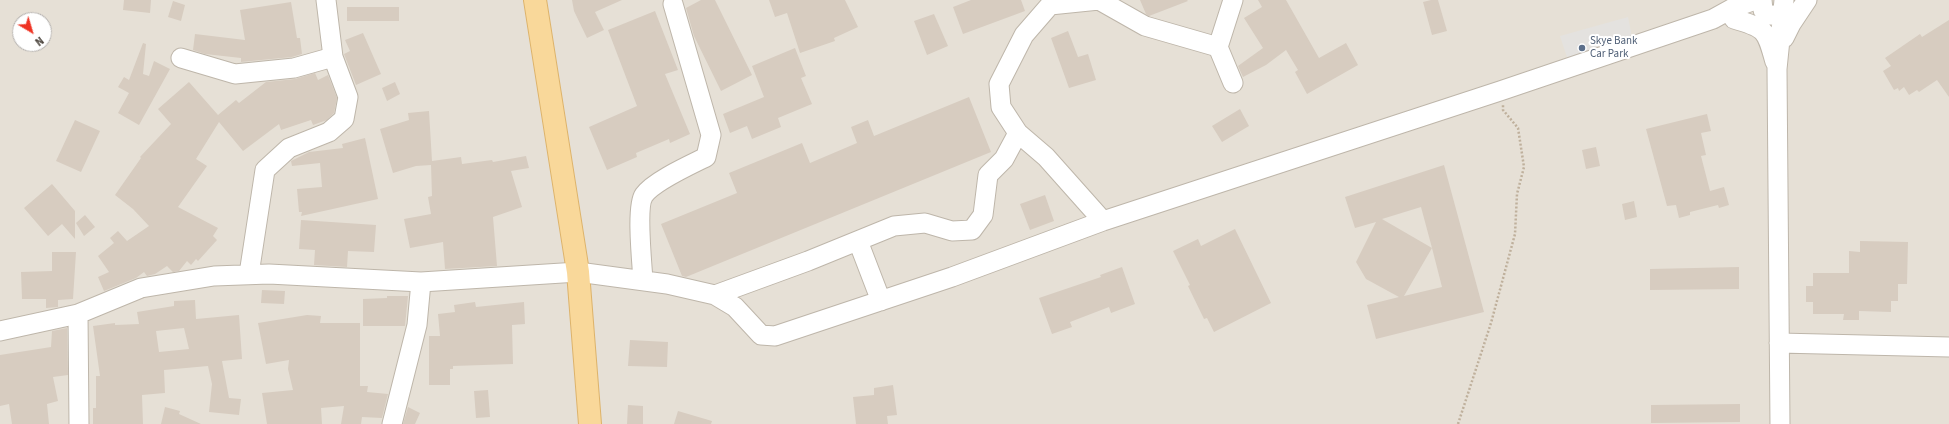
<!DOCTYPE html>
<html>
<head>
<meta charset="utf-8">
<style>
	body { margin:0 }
	#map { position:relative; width:1949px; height:424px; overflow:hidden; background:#f3efe7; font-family:"Source Sans 3",sans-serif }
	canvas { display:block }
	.north { position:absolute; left:12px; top:12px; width:40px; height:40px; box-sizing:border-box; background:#fff; border:1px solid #b5b2af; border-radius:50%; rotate:142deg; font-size:11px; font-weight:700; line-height:16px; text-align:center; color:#463f37 }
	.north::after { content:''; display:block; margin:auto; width:14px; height:18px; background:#ef3323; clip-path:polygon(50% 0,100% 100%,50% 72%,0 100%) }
</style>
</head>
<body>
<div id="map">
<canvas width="1949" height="424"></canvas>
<div class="north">N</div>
</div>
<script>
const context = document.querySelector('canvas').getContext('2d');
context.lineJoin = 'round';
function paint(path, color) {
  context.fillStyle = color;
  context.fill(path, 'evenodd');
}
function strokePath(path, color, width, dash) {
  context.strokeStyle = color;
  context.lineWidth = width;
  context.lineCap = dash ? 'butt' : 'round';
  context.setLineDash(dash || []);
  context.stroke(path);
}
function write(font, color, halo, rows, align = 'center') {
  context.font = font + ' "Source Sans 3",sans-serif';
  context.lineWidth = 4;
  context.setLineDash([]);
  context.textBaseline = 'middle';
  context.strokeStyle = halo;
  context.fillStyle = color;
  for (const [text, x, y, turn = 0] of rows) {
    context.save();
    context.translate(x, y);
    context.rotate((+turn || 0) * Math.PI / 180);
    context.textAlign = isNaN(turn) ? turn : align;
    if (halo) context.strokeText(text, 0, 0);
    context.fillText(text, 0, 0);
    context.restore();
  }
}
const residential = new Path2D(`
	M0 0H1949V424H0ZM20 20H44V44H20Z`);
const parking = new Path2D(`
	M1628 17 1632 37 1568 60 1560 36Z`);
const building = new Path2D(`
	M124 0H151L150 13 123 10Z
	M572 0H622L595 12 604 30 587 38 574 11Z
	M701 0H715L752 75 721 91 694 36 686 8Z
	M769 0H845L858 27 834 38 835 41 800 53 787 13 775 17Z
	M971 0H1021L1025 11 963 34 953 7Z
	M1140 0H1187L1188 1 1149 16 1146 14Z
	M1258 0H1286L1319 58 1346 43 1358 65 1307 94 1295 72 1298 70 1286 50 1266 65 1243 77 1238 66 1263 48 1244 18 1262 7Z
	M1431 0H1438L1447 31 1432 35 1423 2Z
	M173 1 185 5 181 21 168 17Z
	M291 2 297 38H300L302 54 292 57 241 62V58L205 54 193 50 195 34 245 40 240 10Z
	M347 7H399V21H347Z
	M655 11 678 70 665 74 690 134 670 143 669 139 636 153 637 157 607 170 589 127 637 106 608 30Z
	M934 14 948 46 927 55 914 21Z
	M1949 20V97L1937 80 1919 92 1917 90 1909 95 1904 87 1899 91 1898 88 1894 90 1883 71 1891 66 1885 58 1920 34 1922 37Z
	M1068 31 1078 57 1088 54 1096 80 1069 88 1051 38Z
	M363 33 381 74 356 85 344 54 350 51 345 40Z
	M143 43 146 44 143 74 149 76 154 61 170 69 139 125 118 113 129 93 118 87 124 77 129 80Z
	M795 48 806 76 801 78 812 104 778 118 781 127 752 139 747 126 730 133 723 114 764 97 752 66Z
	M315 73 318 80 328 75 337 98 334 113 327 120 313 125 311 120 281 130 279 124 243 151 219 122 196 159 207 166 178 207 218 228 213 236 217 240 198 261 196 259 191 265 187 261 179 271 173 272 167 266 155 274 147 276 144 272 136 278 104 291 98 277 109 272 98 256 114 243 110 238 118 231 127 241 149 226 133 209 115 195 141 158 140 157 171 124 158 109 189 82 218 115 236 100 239 103 266 82 295 79Z
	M395 82 400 94 387 101 382 88Z
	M969 97 991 152 686 277 682 276 661 224 737 193 729 173 802 143 810 163 857 143 851 127 868 120 874 136Z
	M1240 109 1249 126 1222 142 1212 126Z
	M429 111 432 161 461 157 462 164 492 160 493 162 526 156 529 168 511 171 522 207 493 217 497 266 445 269 443 242 410 248 404 219 431 214 428 197 432 196 431 165 416 166 393 173 380 129 409 120 408 113Z
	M1707 114 1711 131 1701 133 1706 155 1701 156 1710 191 1724 187 1729 205 1719 208 1718 205 1690 212V215L1679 218 1676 205 1667 206 1646 129Z
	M75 120 100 131 81 172 56 161Z
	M365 138 378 199 301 216 302 212H299L297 189 322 187 320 163 292 166 291 161 309 152 343 148 342 144Z
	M1596 147 1600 166 1586 169 1582 150Z
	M1444 165 1484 312 1376 339 1367 305 1399 297 1366 279 1356 262 1376 222 1355 228 1345 197ZM1421 207 1432 248 1382 219ZM1432 248 1442 287 1404 296Z
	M52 184 75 211V239L62 224 48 236 24 208Z
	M1045 195 1054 221 1030 230 1020 204Z
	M1634 201 1637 217 1625 220 1622 204Z
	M85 215 95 227 84 236 76 223Z
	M301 220 376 225 374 252 348 251 347 267 314 265 315 250 299 249Z
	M1235 229 1271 303 1214 332 1207 318 1204 319 1188 286 1190 285 1173 251 1198 239 1201 246Z
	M1860 241 1908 242 1907 284H1898V301H1891V312L1859 311V320H1843L1844 314H1813V302H1806V286H1813V273H1849V251L1860 252Z
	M52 252H76L73 299 58 300V307L46 308V299H22L21 272 52 271Z
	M1122 267 1135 304 1111 313 1109 307 1070 322 1072 327 1052 334 1039 298 1101 277 1100 275Z
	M1739 267V289L1650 290V269Z
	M262 290 285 291 284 304 261 303Z
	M387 296H408L405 326H363V299L387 298Z
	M195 300 196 319 239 315 242 359 222 361 229 398 241 399 239 415 209 412 212 384 208 366 164 370 165 393 142 395 143 424H93V408H96V376H100L93 326 115 323V325L139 324 137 312 174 306V301ZM184 328 189 349 159 352 156 331Z
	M475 302 476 307 524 302 525 324 512 325 513 364 453 366V369H450V385H429V336H440L438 314 455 312 454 305Z
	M307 315 321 316 320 323H360V386H368L367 392 388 394 382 418 362 417 361 424H341L344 406 321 408 322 424H267L262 393 293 390 288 369 289 360 266 364 258 323Z
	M67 328 68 375 53 377 58 401 47 404 49 424H12L9 404 0 406V355L51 347 52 331Z
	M630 340 668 342 667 367 628 366Z
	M893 385 897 415 887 416 888 424H856L853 397 874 395V388Z
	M488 390 490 417 476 418 474 391Z
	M1740 404V422L1651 423V405Z
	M628 405 643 406V424H627Z
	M165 407 180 411 179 414 201 424H161Z
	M408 407 420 413 415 424H403Z
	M678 411 712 421 711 424H674Z`);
const path = new Path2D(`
	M1458 424 1491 323 1515 234 1517 194 1524 167 1518 128 1503 110V105`);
const minor = new Path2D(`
	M1099 0 1050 5 1024 35 999 84 1001 107 1018 133 1046 157 1103 221
	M1099 0 1145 26 1218 47
	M1233 0 1218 47 1233 83
	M1762 0 1763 10C1769 17 1777 17 1783 10L1784 0
	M1734 19C1766 28 1766 30 1775 62
	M1784 38 1791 24 1807 0
	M181 58 235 74 294 68 333 57
	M858 241 881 301
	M249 274 265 170 289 148 329 132 344 119 348 97 333 57 326 0
	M643 280C642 264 636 206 644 195 654 181 690 165 706 157L711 135 673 4
	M715 295 808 261 894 226 925 223 952 231 972 230 983 215 988 175 1004 159 1018 133
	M78 314 79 424
	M0 331 78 314 141 288 214 276 269 274 421 282 578 272 667 284 715 295 735 307 761 335 775 336 952 277 1103 221 1500 91 1713 19 1733 8 1755 0
	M1779 343 1949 347
	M392 424 417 325 421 282
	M1780 424 1777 69 1783 10`);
const major = new Path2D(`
	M535 0 578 272 590 424`);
const markers = [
	[1582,48,4,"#5c6f8a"]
];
const serviceNames = [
	["Skye Bank",1590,42],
	["Car Park",1590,55]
];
paint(residential, '#e6e0d6');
paint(parking, '#e4e2df');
paint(building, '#d7ccc0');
strokePath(minor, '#beb6aa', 21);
strokePath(major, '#ddb36b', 24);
strokePath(path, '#bfb09c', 2.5, [2, 2]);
strokePath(minor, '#fff', 19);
strokePath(major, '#f9d89a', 22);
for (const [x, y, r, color] of markers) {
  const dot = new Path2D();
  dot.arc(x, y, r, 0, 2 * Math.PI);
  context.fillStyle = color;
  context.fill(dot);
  strokePath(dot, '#fff', 1.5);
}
write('11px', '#4e5e75', '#fff', serviceNames, 'left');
</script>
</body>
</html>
